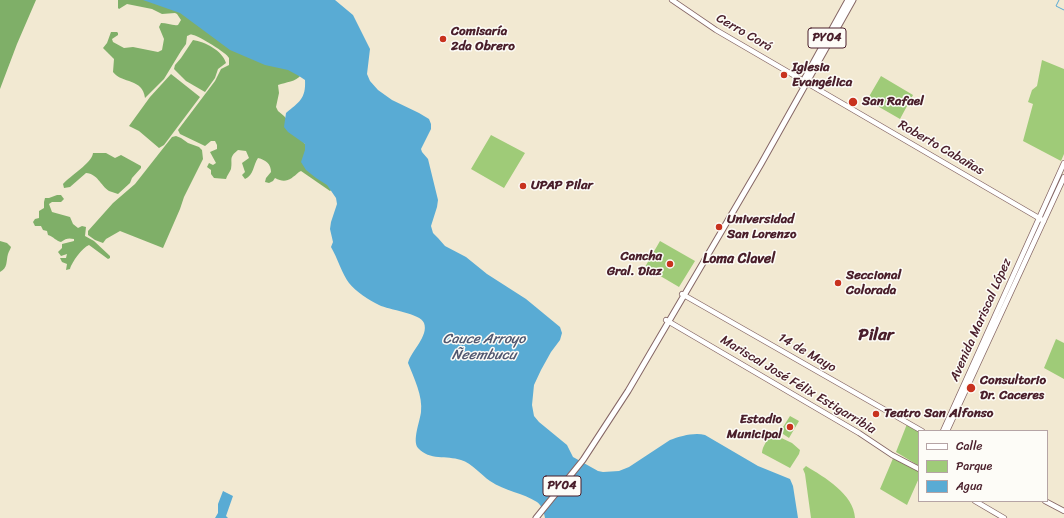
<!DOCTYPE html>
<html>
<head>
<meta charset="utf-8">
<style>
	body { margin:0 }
	#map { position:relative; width:1064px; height:518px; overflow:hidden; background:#f2e9d2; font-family:Sriracha,sans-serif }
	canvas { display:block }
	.legend { position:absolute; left:918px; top:430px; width:130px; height:72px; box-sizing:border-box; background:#fdfcf7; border:1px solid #b5a4a5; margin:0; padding:5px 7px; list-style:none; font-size:12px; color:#4a1f2b }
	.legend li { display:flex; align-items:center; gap:8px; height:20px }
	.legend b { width:20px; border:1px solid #b5a4a5 }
</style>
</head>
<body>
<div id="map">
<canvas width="1064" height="518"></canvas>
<ul class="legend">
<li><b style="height:5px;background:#fff"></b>Calle</li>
<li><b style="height:11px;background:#9fcb78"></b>Parque</li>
<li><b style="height:11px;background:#59abd4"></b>Agua</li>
</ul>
</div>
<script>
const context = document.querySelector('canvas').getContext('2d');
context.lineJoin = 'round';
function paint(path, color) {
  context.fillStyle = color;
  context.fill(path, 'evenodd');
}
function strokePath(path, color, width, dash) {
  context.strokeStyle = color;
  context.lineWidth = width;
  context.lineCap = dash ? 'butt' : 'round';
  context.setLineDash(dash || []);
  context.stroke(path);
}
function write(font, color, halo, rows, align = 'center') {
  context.font = font + ' Sriracha,sans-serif';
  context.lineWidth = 3;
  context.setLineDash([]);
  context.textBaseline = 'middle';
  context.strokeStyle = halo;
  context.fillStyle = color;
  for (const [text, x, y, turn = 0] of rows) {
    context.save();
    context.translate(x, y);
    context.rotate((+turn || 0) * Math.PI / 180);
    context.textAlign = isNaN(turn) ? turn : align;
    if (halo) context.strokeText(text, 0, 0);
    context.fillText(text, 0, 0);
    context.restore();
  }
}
const green = new Path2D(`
	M1042 60 1064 69V154L1061 161 1023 141 1033 104 1028 102 1032 90 1037 86Z
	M881 76 913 95 900 119 867 100Z
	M491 135 525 153 504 188 471 169Z
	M660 241 695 261 679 287 645 267Z
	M1056 339 1064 343V379L1044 368Z
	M790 416 799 421 789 438 780 432Z
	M907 424 919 431V466L896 452Z
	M773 434 792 443 800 450 799 454 790 468 762 453C762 447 768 438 773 434Z
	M894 456 919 470V478L907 505 880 489Z
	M806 466C824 477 854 494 855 518H811L805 474 803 469Z`);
const forest = new Path2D(`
	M0 0H36L17 44 0 89Z
	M118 0H172L301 75C296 82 286 82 278 85L279 93 276 107 278 111 284 116 295 129 334 188 330 191 301 171 299 172C291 179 286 184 275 178L273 181 269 183 265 182 266 178 271 172C271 164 266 160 258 158 253 165 254 175 245 179L242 175 245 172 242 163 249 158 246 151 238 150C228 158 233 159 231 169 230 172 227 175 226 179L214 178 211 174V170L207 167 209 163 213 165 216 163 210 152 217 149V145L215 141H211L205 146 180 134 178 130 215 81 221 69 229 65C229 64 229 58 229 58 227 53 199 36 193 35 190 34 190 35 187 36L186 44 181 51 164 79 145 98C143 78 122 84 113 72L114 59 103 48 107 43 111 32H117L118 33V35L112 39 113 42 124 48 133 47 158 52 162 50 164 39 159 27 161 23C167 23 173 26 178 25L181 20 177 14 175 13 162 14 152 9 127 4 119 9 118 8Z
	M193 40C205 42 222 50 226 63L218 69 215 78 205 92 186 81 174 69 175 65 181 58Z
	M171 74 200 97 164 145 159 148 139 131 129 126 150 97Z
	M176 136 181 138 188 143 199 147 202 150 203 159 184 197 180 209 163 248 120 231 106 239 103 243 95 240 88 235V231L113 203 135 184 172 137Z
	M93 153H106L115 158 121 155 141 166V168L132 178 130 183 118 194C115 193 112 192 109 191 100 185 98 174 86 173L70 187 64 188 63 184C70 176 92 163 93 153Z
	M57 195H61L64 199 61 202H52L49 204 52 212 70 217 73 224 78 228 82 226 86 227 85 236 94 241 110 256V258L108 259 89 245C82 248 72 262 70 269L66 270 67 264 62 262 60 258H66L67 254 61 256 58 252 62 248V244L74 241V239C69 238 66 238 61 242 56 241 54 237 48 235L47 231 43 230 41 226H35L33 222 35 219 39 218V211L44 208V202L45 198H49Z
	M0 241 7 243 11 247C10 250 9 251 8 254 6 261 8 268 0 272Z`);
const water = new Path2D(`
	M143 0H335L353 15 370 49 367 74 370 81 378 90 392 100 419 113 429 119 431 124V129L421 149 422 152 428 159 438 200 437 207 431 226 433 233 438 238 445 246 466 257 487 274 526 299 560 327 562 333 560 340 551 352 541 370 534 385 532 405 534 416 539 422 567 445 573 457 598 471 603 472 619 471 629 467 670 440C680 436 695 432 705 435L758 466 790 479 793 486 798 518H545C544 512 542 506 537 502 523 493 505 491 490 481 481 475 472 463 461 460 446 455 430 461 418 448 412 441 420 421 421 412 423 396 414 378 408 363 411 351 429 336 424 323 420 313 389 310 379 305 369 300 356 292 349 283 343 276 337 257 331 247L333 242 330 229 331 222 337 204 336 198 327 185 316 178 306 170 301 162 305 150V144L288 132 284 127 286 113C299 102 306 99 305 80L299 76 288 70 265 65 230 50 180 13Z
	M223 491 233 496 226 516 228 518H215L218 513V504Z`);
const stream = new Path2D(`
	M1059 0 1056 6 1064 10`);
const secondary = new Path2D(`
	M672 0 716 30 1044 221
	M682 294 922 431
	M666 320 859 433 892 455 919 469
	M943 431 1064 163
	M947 431 1064 177
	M975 501 1004 518
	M1045 501 1064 511`);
const primary = new Path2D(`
	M801 85 848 0
	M536 518 583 460 628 391 761 164 853 0`);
const markers = [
	[443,39,4,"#c8321e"],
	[784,75,4,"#c8321e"],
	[853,102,5,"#c8321e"],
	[523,186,4,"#c8321e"],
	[719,227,4,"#c8321e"],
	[670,264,4,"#c8321e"],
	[838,283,4,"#c8321e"],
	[971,388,5,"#c8321e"],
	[876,414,4,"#c8321e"],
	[790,427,4,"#c8321e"]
];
const shields = [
	[827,38,38],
	[562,486,38]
];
const shieldNames = [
	["PY04",827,38],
	["PY04",562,486]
];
const poiNames = [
	["Comisaría",451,32],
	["2da Obrero",451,47],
	["Iglesia",792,68],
	["Evangélica",792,83],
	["San Rafael",862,102],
	["UPAP Pilar",531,186],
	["Universidad",727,220],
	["San Lorenzo",727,235],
	["Cancha",662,257,"right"],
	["Gral. Diaz",662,272,"right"],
	["Seccional",846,276],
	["Colorada",846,291],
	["Consultorio",980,381],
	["Dr. Caceres",980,396],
	["Teatro San Alfonso",884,414],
	["Estadio",782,420,"right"],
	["Municipal",782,435,"right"]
];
const streetNames = [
	["Cerro Corá",744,33,30],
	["Roberto Cabañas",941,148,30],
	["Avenida Mariscal López",981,320,-66],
	["14 de Mayo",807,353,30],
	["Mariscal José Félix Estigarribia",798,385,31]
];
const neighbourhoodNames = [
	["Loma Clavel",739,259]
];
const waterNames = [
	["Cauce Arroyo",484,339],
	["Ñeembucu",484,355]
];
const districtNames = [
	["Pilar",876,336]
];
paint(green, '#9fcb78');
paint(forest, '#7faf68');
paint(water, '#59abd4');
strokePath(stream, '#59abd4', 1);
strokePath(secondary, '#856665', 6);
strokePath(primary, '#856665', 7);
strokePath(secondary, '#fff', 4.5);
strokePath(primary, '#fff', 5);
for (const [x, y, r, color] of markers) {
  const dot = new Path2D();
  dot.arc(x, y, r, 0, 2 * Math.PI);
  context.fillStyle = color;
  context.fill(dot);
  strokePath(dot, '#fdfcf7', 1.5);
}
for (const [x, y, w] of shields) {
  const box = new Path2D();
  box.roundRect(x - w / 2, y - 10, w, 20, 3);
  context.fillStyle = '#fdfcf7';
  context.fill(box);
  strokePath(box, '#4a1f2b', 1);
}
write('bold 12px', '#4a1f2b', null, shieldNames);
write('bold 13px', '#4a1f2b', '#fdfcf7', poiNames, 'left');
write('13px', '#4a1f2b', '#fdfcf7', streetNames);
write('bold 14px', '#4a1f2b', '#fdfcf7', neighbourhoodNames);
write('italic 14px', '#50576f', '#fdfcf7', waterNames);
write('bold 17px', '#4a1f2b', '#fdfcf7', districtNames);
</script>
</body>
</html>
